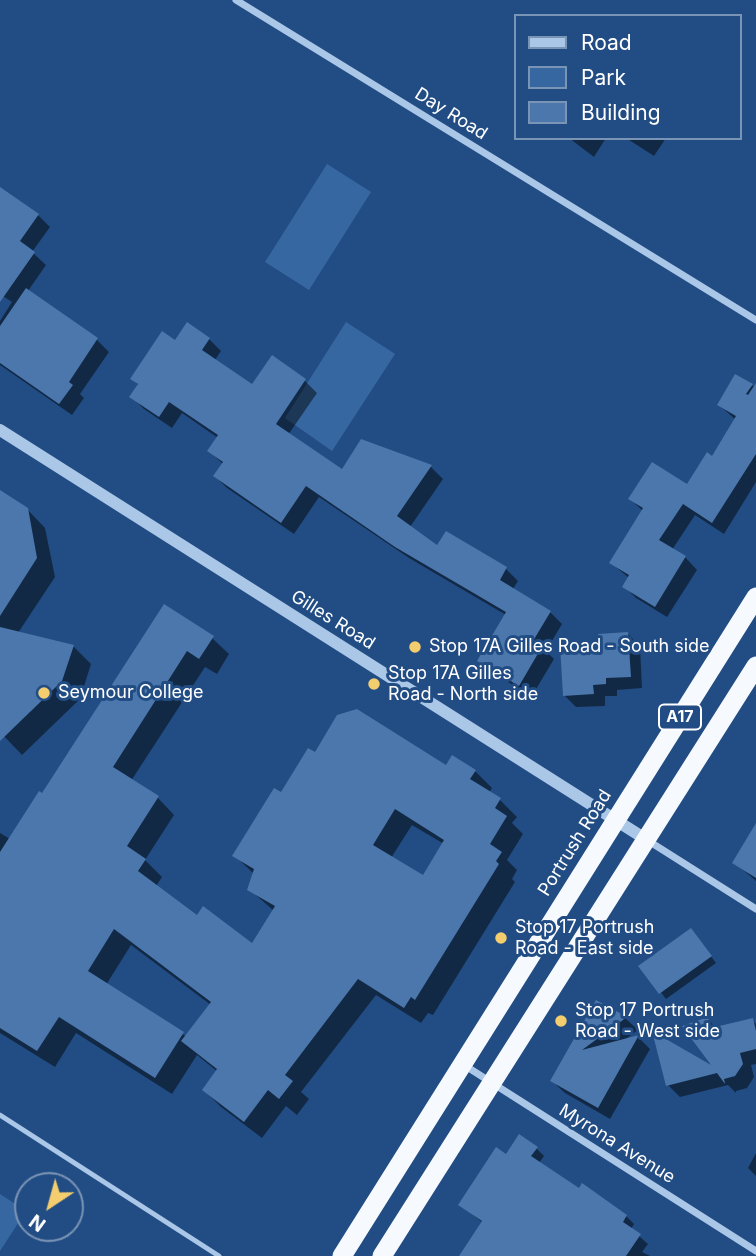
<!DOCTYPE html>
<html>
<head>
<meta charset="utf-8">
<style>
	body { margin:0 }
	#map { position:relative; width:756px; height:1256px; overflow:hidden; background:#224d84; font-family:Inter,sans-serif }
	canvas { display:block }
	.legend { position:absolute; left:514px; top:14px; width:228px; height:126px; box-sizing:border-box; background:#224d84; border:2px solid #7a94b5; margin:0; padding:9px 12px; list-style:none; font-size:21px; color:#fff }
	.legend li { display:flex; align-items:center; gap:14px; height:35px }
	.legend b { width:35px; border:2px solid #7a94b5 }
	.north { position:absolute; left:14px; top:1172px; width:70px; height:70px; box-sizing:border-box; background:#224d84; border:2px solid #7a94b5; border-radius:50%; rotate:216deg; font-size:19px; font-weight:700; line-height:28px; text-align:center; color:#fff }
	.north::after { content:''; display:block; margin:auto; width:24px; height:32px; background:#f4cd6e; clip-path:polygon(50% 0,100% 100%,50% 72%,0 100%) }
</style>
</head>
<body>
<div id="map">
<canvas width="756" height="1256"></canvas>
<ul class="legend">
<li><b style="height:9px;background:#abc7e8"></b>Road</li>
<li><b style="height:19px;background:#3767a1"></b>Park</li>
<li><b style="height:19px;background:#4b77ac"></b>Building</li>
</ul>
<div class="north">N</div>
</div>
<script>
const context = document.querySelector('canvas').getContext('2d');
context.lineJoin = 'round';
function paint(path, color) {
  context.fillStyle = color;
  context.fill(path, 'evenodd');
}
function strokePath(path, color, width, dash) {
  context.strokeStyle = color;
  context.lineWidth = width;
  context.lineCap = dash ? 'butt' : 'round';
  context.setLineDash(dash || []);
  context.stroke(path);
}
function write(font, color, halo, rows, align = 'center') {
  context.font = font + ' Inter,sans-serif';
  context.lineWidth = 6;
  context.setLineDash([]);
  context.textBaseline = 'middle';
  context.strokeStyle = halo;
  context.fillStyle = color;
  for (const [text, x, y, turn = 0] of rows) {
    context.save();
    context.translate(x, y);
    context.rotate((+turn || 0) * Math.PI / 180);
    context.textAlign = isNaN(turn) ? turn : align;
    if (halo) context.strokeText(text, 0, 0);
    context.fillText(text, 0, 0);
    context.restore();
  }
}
const green = new Path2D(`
	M327 164 371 192 309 290 265 262Z
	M346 322 395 354 332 451 285 418Z
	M0 1194 26 1211 0 1251Z`);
const shadow = new Path2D(`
	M569 138H606L594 157Z
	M626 138H666L654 156Z
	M0 189 38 215 50 227 32 252 46 265 28 291 97 340 109 352 80 394 84 398 72 415 0 365V321L12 302 0 294Z
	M209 339 221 351 215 360 253 386 272 358 305 381 317 393 288 435 342 471 431 467 443 479 410 527 438 548 447 533 506 569 518 581 513 589 550 612 562 624 546 651 554 659 532 696 491 672 479 660 506 615 409 558 319 497 294 534 227 488 215 476 223 464 209 451 218 438 182 413 172 428 144 409 132 397 139 386 132 378 176 342Z
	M752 385 756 389V482L724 534 695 515 672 550 685 557 697 570 667 617 636 598 624 586 629 578 611 563 643 511 630 499 687 486 713 458 736 420 719 405Z
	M0 493 27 509 45 528 55 577 18 633 73 646 91 664 80 699 22 755 0 732Z
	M164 607 212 638 229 654 217 674 205 667 131 781 158 798 174 815 145 860 162 877 156 886 197 917 253 946 274 911 249 889 254 874 234 855 315 754 447 767 453 757 475 771 492 788 489 793 500 800 517 817 512 823 523 834 507 860 517 870 512 879 515 882 433 1015 428 1013 421 1023 376 995 301 1092 309 1099 297 1115 286 1106 262 1138 221 1107 204 1090 218 1072 197 1055 172 1094 76 1033 55 1067 0 1033V833L10 839 43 796ZM412 825 444 844 424 878 391 858ZM131 945 211 1005 187 1037 106 985Z
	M628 634 640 646 642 688 617 690V696H605V706L576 707 564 695 601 645Z
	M756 835V881L734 862Z
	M691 930 716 963 666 999 641 966Z
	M597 1002 626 1019 638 1030 623 1041 638 1037 650 1049 610 1119 565 1093 552 1081Z
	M708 1019 717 1029 752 1020 756 1024V1064L751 1065 754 1077 747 1088 736 1091V1093L728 1085 680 1097 668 1085 717 1071 684 1025Z
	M536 1148 544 1156 539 1163 579 1191 626 1216 634 1224 631 1229 648 1244 642 1252 650 1256H461L483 1223 460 1204 506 1156Z
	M756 1153V1176L748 1168Z`);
const building = new Path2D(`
	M0 187 39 214 20 241 35 252 0 302Z
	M26 288 98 338 69 382 73 385 59 404 0 363V326Z
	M187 322 210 338 202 350 252 384 272 355 306 379 276 424 342 469 361 439 432 465 397 516 437 545 446 531 507 567 500 580 551 611 530 646 543 645 519 686 477 661 506 612 395 547 306 486 281 523 213 476 223 462 207 451 218 435 169 402 159 417 129 397 138 384 130 379 162 331 175 340Z
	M735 374 753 384 746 394 748 395 756 383V454L712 523 683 504 659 540 686 556 655 607 622 587 629 575 609 563 643 508 628 499 652 462 687 484 707 452 712 456 736 416 717 405Z
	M0 490 28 508 37 558 0 616Z
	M164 604 214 636 199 659 187 651 113 767 159 796 127 846 146 859 138 871 197 915 203 906 252 943 275 906 247 890 254 869 232 856 274 788 281 792 308 748 315 752 337 715 357 709 446 765 452 755 476 770 470 779 501 798 495 808 507 816 490 844 502 852 496 861 499 864 415 1000 411 997 404 1008 358 979 285 1075 293 1081 279 1099 268 1090 244 1122 202 1090 217 1069 181 1041 211 1002 114 929 88 971 184 1032 155 1078 59 1017 37 1051 0 1028V852L39 791 42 793ZM395 809 444 840 423 875 373 845Z
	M0 627 74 645 62 681 0 741Z
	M628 632 631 677 606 678V684L593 685 594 694 563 696 560 645 599 643 598 634Z
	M756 823V878L732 863Z
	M691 928 712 956 659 994 638 966Z
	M596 1000 627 1017 582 1050 639 1035 598 1108 550 1081Z
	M708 1017 711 1028 753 1018 756 1031V1049L740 1053 743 1064 735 1076 724 1079 725 1084 717 1073 666 1086 652 1031 711 1065 682 1026Z
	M519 1134 538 1147 531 1156 579 1188 582 1183 627 1215 623 1222 641 1234 626 1256H459L482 1221 458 1205 496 1147 506 1154Z`);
const service = new Path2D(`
	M0 1115 219 1256`);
const minor = new Path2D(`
	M236 0 756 320
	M647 840 756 909
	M464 1065 756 1251`);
const tertiary = new Path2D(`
	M0 430 647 840`);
const trunk = new Path2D(`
	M342 1256 756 597
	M382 1256 756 666`);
const markers = [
	[415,647,7,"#f4cd6e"],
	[374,684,7,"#f4cd6e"],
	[44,693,7,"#f4cd6e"],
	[501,938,7,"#f4cd6e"],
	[561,1021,7,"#f4cd6e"]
];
const shields = [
	[680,717,42]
];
const shieldNames = [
	["A17",680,717]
];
const streetNames = [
	["Day Road",451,114,32],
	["Gilles Road",333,620,32],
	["Portrush Road",575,843,-58],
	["Myrona Avenue",617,1144,32]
];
const poiNames = [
	["Stop 17A Gilles Road - South side",429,647],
	["Stop 17A Gilles",388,674],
	["Road - North side",388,695],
	["Seymour College",58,693],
	["Stop 17 Portrush",515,928],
	["Road - East side",515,949],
	["Stop 17 Portrush",575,1011],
	["Road - West side",575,1032]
];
paint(green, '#3767a1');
paint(shadow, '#0007');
paint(building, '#4b77ac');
strokePath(service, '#abc7e8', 5);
strokePath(minor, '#abc7e8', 7);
strokePath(tertiary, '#abc7e8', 12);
strokePath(trunk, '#f6fafe', 19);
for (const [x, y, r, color] of markers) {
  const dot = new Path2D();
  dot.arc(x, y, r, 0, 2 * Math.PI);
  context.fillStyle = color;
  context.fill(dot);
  strokePath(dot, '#224d84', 2.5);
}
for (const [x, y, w] of shields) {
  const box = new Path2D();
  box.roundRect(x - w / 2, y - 12.5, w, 25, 5);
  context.fillStyle = '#224d84';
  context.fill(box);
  strokePath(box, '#fff', 2);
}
write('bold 16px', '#fff', null, shieldNames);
write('18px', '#fff', '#224d84', streetNames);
write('18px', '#fff', '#224d84', poiNames, 'left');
</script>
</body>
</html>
